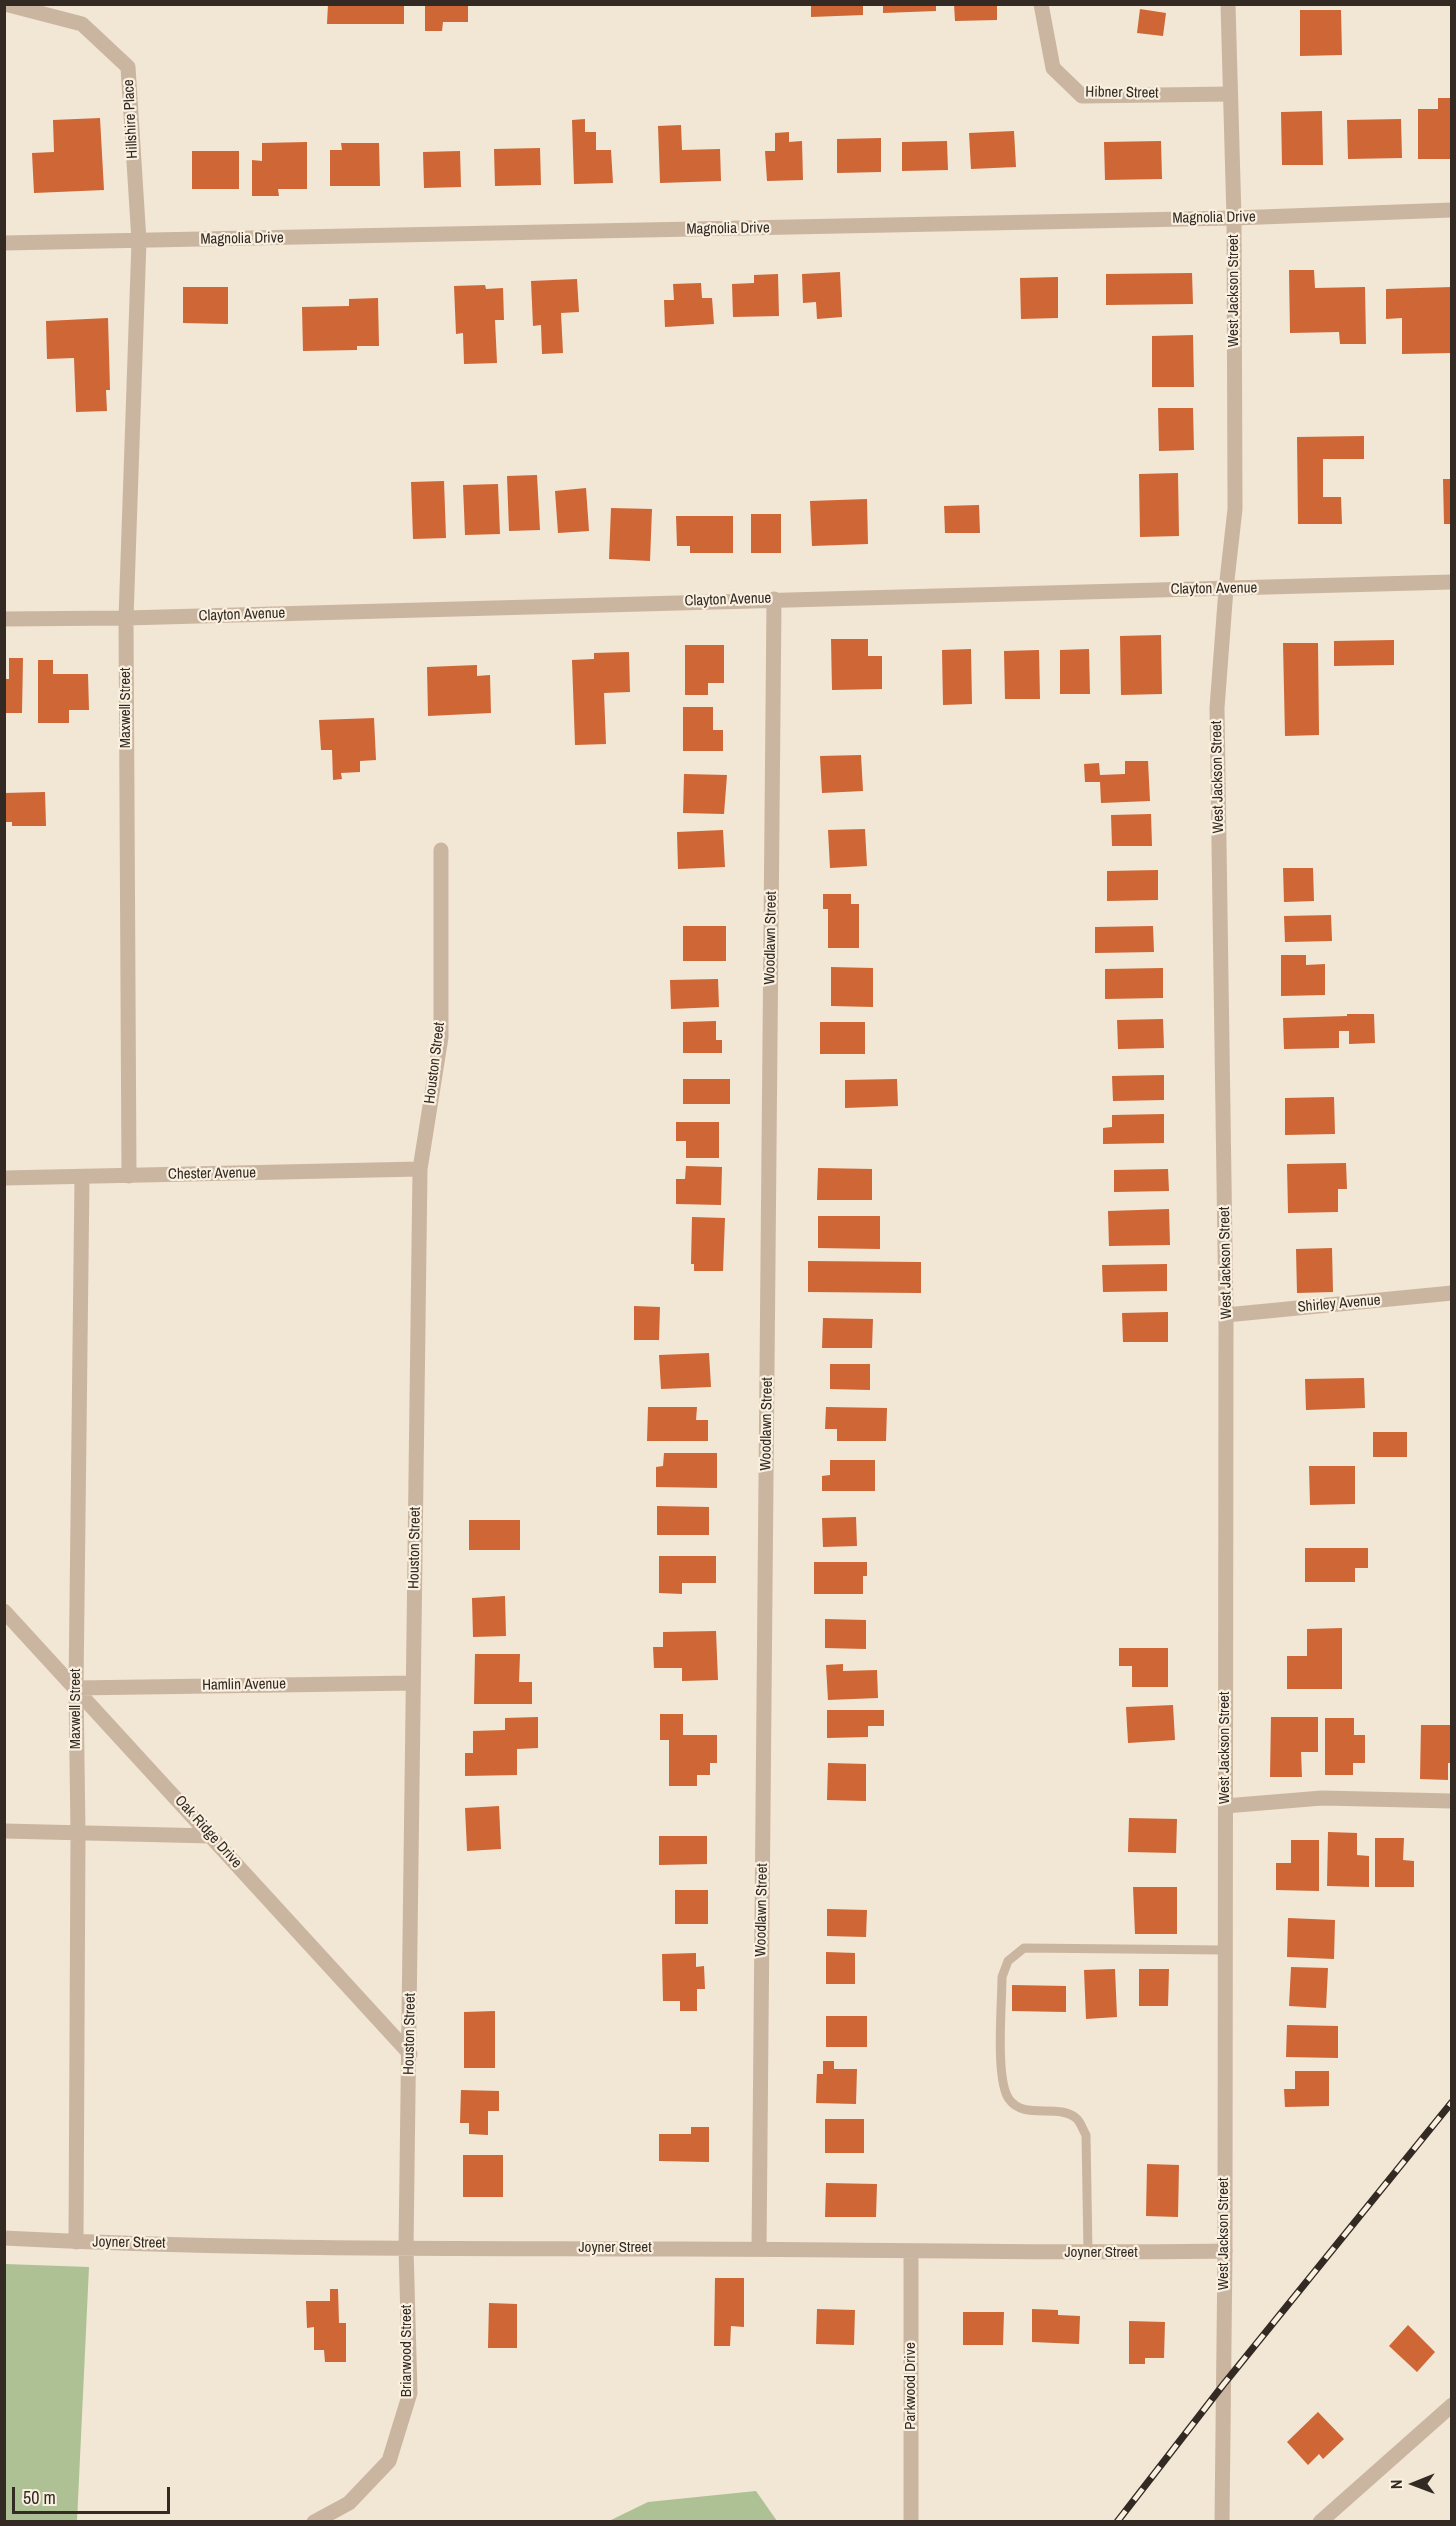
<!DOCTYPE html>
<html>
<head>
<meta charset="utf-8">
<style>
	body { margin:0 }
	#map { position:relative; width:1456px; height:2526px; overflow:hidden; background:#f2e6d4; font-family:"Archivo Narrow",sans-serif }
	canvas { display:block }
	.frame { position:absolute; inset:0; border:6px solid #332a24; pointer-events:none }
	.north { position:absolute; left:1384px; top:2454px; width:60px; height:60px; -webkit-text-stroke:4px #faf0e0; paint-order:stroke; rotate:269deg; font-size:16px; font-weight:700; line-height:24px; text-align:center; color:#332a24 }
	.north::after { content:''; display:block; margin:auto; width:21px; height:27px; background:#332a24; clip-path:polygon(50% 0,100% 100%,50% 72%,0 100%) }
	.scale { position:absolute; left:12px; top:2487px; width:158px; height:27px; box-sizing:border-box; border:3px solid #332a24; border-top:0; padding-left:8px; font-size:18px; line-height:21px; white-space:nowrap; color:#332a24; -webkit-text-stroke:4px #faf0e0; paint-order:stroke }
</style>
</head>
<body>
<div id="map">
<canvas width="1456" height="2526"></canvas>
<div class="frame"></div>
<div class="north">N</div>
<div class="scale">50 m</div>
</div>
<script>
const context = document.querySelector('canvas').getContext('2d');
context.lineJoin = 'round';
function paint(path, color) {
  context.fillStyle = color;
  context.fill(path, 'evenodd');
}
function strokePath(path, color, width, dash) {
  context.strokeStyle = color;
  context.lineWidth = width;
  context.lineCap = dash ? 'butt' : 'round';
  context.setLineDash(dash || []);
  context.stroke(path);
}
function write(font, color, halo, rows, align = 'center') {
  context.font = font + ' "Archivo Narrow",sans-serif';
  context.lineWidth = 4.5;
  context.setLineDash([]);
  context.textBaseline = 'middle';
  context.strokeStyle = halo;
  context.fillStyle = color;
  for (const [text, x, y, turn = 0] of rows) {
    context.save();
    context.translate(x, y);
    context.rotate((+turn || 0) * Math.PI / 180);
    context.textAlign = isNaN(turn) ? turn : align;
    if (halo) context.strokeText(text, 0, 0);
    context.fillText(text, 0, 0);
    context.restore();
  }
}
const green = new Path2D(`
	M5 2264 89 2267 77 2521H5Z
	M756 2491 777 2521H609L648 2502Z`);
const building = new Path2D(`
	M328 4H404V24H327Z
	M425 4H468V22H443L442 31H425Z
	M811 4H863V15L811 17Z
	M883 4H936V11L883 13Z
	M954 4H997V20L955 21Z
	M1140 9 1166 13 1163 36 1137 33Z
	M1300 10H1341L1342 55 1300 56Z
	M1438 98H1452V159H1418V109H1438Z
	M1322 111 1323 165H1282L1281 112Z
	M100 118 104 190 34 193 32 153 54 152 53 120Z
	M585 119V132H596V150H611L613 183 574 184 572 120Z
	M1401 119 1402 158 1348 159 1347 120Z
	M681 125 682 150 720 149 721 181 660 183 658 126Z
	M1014 131 1016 167 971 169 969 133Z
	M789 132V142L802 141 803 180 767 181 765 151H775V133Z
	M881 138V172L837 173V139Z
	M947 141 948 170 902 171V142Z
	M1161 141 1162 179 1105 180 1104 142Z
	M307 142V189H278L279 196H252V160L262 161V143Z
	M341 143H379L380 186H330V150H342Z
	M540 148 541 185 495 186 494 149Z
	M192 151H239V189H192Z
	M460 151 461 187 424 188 423 152Z
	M1289 270H1314L1315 288 1365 287 1366 344H1340L1339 332 1290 333Z
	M840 272 842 317 817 319 816 302 803 303 802 274Z
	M1192 273 1193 304 1106 305V274Z
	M778 274 779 316 733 317 732 284 754 283V275Z
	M1058 277V318L1021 319 1020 278Z
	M577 279 579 312 561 313 563 353 542 354 541 325 533 326 531 281Z
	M701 283 702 298H712L714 324 665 327 664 300H674L673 284Z
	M485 285 486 289 503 288 504 320H495L497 363 464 364 463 333 456 334 454 286Z
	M183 287H228V324L183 323Z
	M1452 287V353L1402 354V318L1386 319V289Z
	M378 298 379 346H357V350L303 351 302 307 349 306V299Z
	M108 318 110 390H106L107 411 76 412 74 358 47 359 46 321Z
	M1193 335 1194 387H1152V336Z
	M1158 408H1193L1194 450 1159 451Z
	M1364 436V459H1323V497H1341L1342 524H1298L1297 437Z
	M1178 473 1179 536 1140 537 1139 474Z
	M537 475 540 530 509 531 507 476Z
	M1443 479H1452V524H1444Z
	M444 481 446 538 413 539 411 482Z
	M498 484 500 534 465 535 463 485Z
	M586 488 589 531 558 533 555 491Z
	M867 499 868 544 812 546 810 501Z
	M979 505 980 533H945L944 506Z
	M611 508 652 509 650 561 609 559Z
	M751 514H781V553H751Z
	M676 516H733V553H690V546H677Z
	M1161 635 1162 694 1121 695 1120 636Z
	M831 639H868V656H882V689L832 690Z
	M1394 640V665L1334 666V641Z
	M1283 643H1318L1319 735 1285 736Z
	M685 645H724V683H708V695H685Z
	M971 649 972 704 943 705 942 650Z
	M1089 649 1090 694H1060V650Z
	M1039 650 1040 699H1005L1004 651Z
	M629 652 630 692 604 693 606 744 575 745 572 660 594 659V653Z
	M9 658H23L22 713H4V679H9Z
	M38 660H53V674H88L89 710H69V723H38Z
	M477 665V676L490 675 491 713 428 716 427 667Z
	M683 707H713V730H723V751H683Z
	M374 718 376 760 360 761V772L341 773 342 779 333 780 332 750H321L319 720Z
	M861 755 863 791 822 793 820 756Z
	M1125 761H1148L1150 801 1101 803 1100 782H1085L1084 764 1099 763 1100 775 1125 774Z
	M684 774 727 775 724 814 683 813Z
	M45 792 46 826H12V822H4V793Z
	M1151 814 1152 846H1112L1111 815Z
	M865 829 867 866 830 868 828 830Z
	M723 830 725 867 678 869 677 832Z
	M1283 868H1313L1314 901 1284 902Z
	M1158 870V900L1107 901V871Z
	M823 894H851V904H859V948H828V909H823Z
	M1331 915 1332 941 1285 942 1284 916Z
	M683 926H726V961H683Z
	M1153 926 1154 952 1095 953V927Z
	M1281 955H1306V965L1325 964V995L1281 996Z
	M831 967 873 968V1007L831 1006Z
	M1163 968V998L1105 999V969Z
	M718 979 719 1007 671 1009 670 980Z
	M1347 1014H1374L1375 1043 1349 1044V1031H1339V1048L1284 1049 1283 1018 1347 1016Z
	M1163 1019 1164 1048 1118 1049 1117 1020Z
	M716 1021V1040H722V1053H683V1022Z
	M820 1022H865V1054H820Z
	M1164 1075V1100L1113 1101 1112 1076Z
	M683 1079H730V1104H683Z
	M897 1079 898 1106 845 1108V1080Z
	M1334 1097 1335 1134 1285 1135V1098Z
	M1164 1114V1143L1103 1144V1128L1112 1127V1115Z
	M676 1122H719V1158H686V1141H676Z
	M1346 1163 1347 1189H1338V1212L1288 1213 1287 1164Z
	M686 1166 722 1167 721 1205 676 1204V1179H685Z
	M818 1168 872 1169V1200H817Z
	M1168 1169 1169 1191 1114 1192V1170Z
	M1169 1209 1170 1245 1109 1246 1108 1211Z
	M818 1216H880V1249L818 1248Z
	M692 1217 725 1218 723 1271H694V1264H691Z
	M1332 1248 1333 1292 1297 1293 1296 1249Z
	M808 1261 921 1262V1293L808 1292Z
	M1167 1264V1291L1103 1292 1102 1265Z
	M634 1306 660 1307 659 1340H634Z
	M1168 1312V1342H1123L1122 1313Z
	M823 1318 873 1319 872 1348H822Z
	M709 1353 711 1387 661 1389 659 1355Z
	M830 1364H870V1390L830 1389Z
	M1364 1378 1365 1408 1306 1410 1305 1379Z
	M648 1407H697L696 1420H708V1441H647Z
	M826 1407 887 1408 886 1441H837V1429H825Z
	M1373 1432H1407V1457H1373Z
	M664 1453H717V1488L656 1487V1467L663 1466Z
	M830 1460H875V1491H822V1476L830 1475Z
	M1309 1466H1355V1504L1310 1505Z
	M657 1506 709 1507V1535H657Z
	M856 1517 857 1546 823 1547 822 1518Z
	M469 1520H520V1550H469Z
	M1305 1548H1368V1568H1355V1582H1305Z
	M659 1556H716V1583H682V1594L659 1593Z
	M814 1562H867V1576H863V1594H814Z
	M505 1596 506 1636 473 1637 472 1598Z
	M825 1619 866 1620V1649L825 1648Z
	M1342 1628V1689H1287V1656H1307V1629Z
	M716 1631 718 1680 682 1681V1668H654L653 1647H663V1632Z
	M1119 1648H1168V1687H1132V1666H1119Z
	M475 1654H520L519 1682H532V1704H474Z
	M843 1664V1671L877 1670 878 1698 828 1700 826 1665Z
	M1173 1705 1175 1740 1128 1743 1126 1707Z
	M827 1710H884V1726H868V1737L827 1738Z
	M660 1714H683V1735H717V1763H710V1775H697V1786H669V1740H660Z
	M538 1717V1748L517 1749V1775L465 1776V1753H473V1731L505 1730V1718Z
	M1271 1717H1318V1752H1301L1302 1777H1270Z
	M1325 1718H1354V1735H1365V1763H1353V1775H1325Z
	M1421 1725H1452V1763H1448V1780L1420 1779Z
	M828 1763 866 1764V1801L827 1800Z
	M499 1806 501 1849 467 1851 465 1808Z
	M1129 1818 1177 1819 1176 1853 1128 1852Z
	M1328 1832 1357 1833V1855L1369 1856V1887L1327 1886Z
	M659 1836H707V1864L659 1865Z
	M1375 1838H1404L1403 1860 1414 1861V1887H1375Z
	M1291 1840H1319V1891L1276 1890V1863H1291Z
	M1133 1887H1177V1934H1135Z
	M675 1890H708V1924H675Z
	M827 1909 867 1910 866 1937 827 1936Z
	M1288 1918 1335 1920 1334 1959 1287 1957Z
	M826 1952 855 1953V1984H826Z
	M696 1953V1967L704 1966 705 1989H697V2011H680V2001H663L662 1954Z
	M1291 1967 1328 1968 1326 2008 1289 2006Z
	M1115 1969 1117 2017 1086 2019 1084 1970Z
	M1139 1969H1169L1168 2006H1139Z
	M1012 1985 1066 1986V2012L1012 2011Z
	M495 2011V2068H464V2012Z
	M826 2016H867V2047H826Z
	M1287 2025 1338 2026V2058L1286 2057Z
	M823 2061H834V2069H857L856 2104 816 2103 817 2074H823Z
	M1295 2071H1329V2106L1285 2107 1284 2089H1295Z
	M461 2090 499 2091V2111H488V2135L469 2134V2123H460Z
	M825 2119H864V2153H825Z
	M691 2127H709V2162L659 2161V2134H691Z
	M463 2155H503V2197H463Z
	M1147 2164 1179 2165 1178 2217 1146 2216Z
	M826 2183 877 2184 876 2217H825Z
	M715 2278H744V2327L731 2326 730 2346H714Z
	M330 2289H338L339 2323H346V2362H325L324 2350H314V2327L307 2328 306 2301H330Z
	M489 2303 517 2304V2348H488Z
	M817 2309 855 2310 854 2345 816 2344Z
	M1032 2309 1058 2310V2315L1080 2316 1079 2344 1032 2342Z
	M963 2312H1004L1003 2345H963Z
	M1129 2321 1165 2322 1164 2358H1145V2364H1129Z
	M1408 2325 1435 2352 1417 2372 1389 2346Z
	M1318 2412 1344 2439 1323 2459 1319 2454 1308 2465 1287 2442Z`);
const service = new Path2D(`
	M1088 2253 1086 2135C1083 2130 1081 2123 1077 2119 1059 2102 1024 2121 1009 2099 995 2080 1002 2004 1002 1977L1008 1961 1024 1948 1224 1950`);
const minor = new Path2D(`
	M5 4 82 24 128 67 139 241 126 618 129 1176
	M1041 4 1053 68 1082 96 1230 94
	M4 243 1234 218 1452 210
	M4 619 126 618 1452 582
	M4 1178 420 1169
	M1226 1315 1452 1293
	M4 1611 410 2054
	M76 1688 413 1683
	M1225 1806 1322 1798 1452 1801
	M4 1831 211 1836
	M4 2238C229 2250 454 2248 679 2249 861 2249 1043 2254 1225 2251
	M76 2242 78 1833 76 1688 82 1177
	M759 2249 774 599
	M911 2251V2522
	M314 2522 349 2503 389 2461 410 2393 406 2248 420 1169 441 1037V850
	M1320 2522 1452 2405`);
const tertiary = new Path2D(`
	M1222 2522 1225 2251 1226 1315 1217 708 1226 589 1235 509 1234 218 1228 4`);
const rail = new Path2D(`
	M1117 2522 1223 2385 1452 2102`);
const streetNames = [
	["Hibner Street",1122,93,1],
	["Hillshire Place",131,119,-93],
	["Magnolia Drive",1214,218,-1],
	["Magnolia Drive",728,229,-1],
	["Magnolia Drive",242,239,-1],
	["West Jackson Street",1234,291,-90],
	["Clayton Avenue",1214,589,-1],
	["Clayton Avenue",728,600,-2],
	["Clayton Avenue",242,615,-2],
	["Maxwell Street",126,708,-90],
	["West Jackson Street",1218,777,-91],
	["Woodlawn Street",771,938,-89],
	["Houston Street",435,1063,-83],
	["Chester Avenue",212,1174,-1],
	["West Jackson Street",1226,1263,-91],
	["Shirley Avenue",1339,1304,-5],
	["Woodlawn Street",767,1424,-89],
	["Houston Street",415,1548,-89],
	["Hamlin Avenue",244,1685,-1],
	["Maxwell Street",76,1709,-90],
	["West Jackson Street",1225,1748,-90],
	["Oak Ridge Drive",208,1832,48],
	["Woodlawn Street",762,1910,-89],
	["Houston Street",410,2034,-89],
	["West Jackson Street",1224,2234,-90],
	["Joyner Street",129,2243,1],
	["Joyner Street",615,2248],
	["Joyner Street",1101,2253],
	["Briarwood Street",407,2351,-90],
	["Parkwood Drive",911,2386,-90]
];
paint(green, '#aec194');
paint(building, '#ce6635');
strokePath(service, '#cab6a0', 9);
strokePath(minor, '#cab6a0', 15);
strokePath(tertiary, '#cab6a0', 15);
strokePath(rail, '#332a24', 7);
strokePath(rail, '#faf0e0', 4.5, [14]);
write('15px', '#332a24', '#faf0e0', streetNames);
</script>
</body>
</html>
